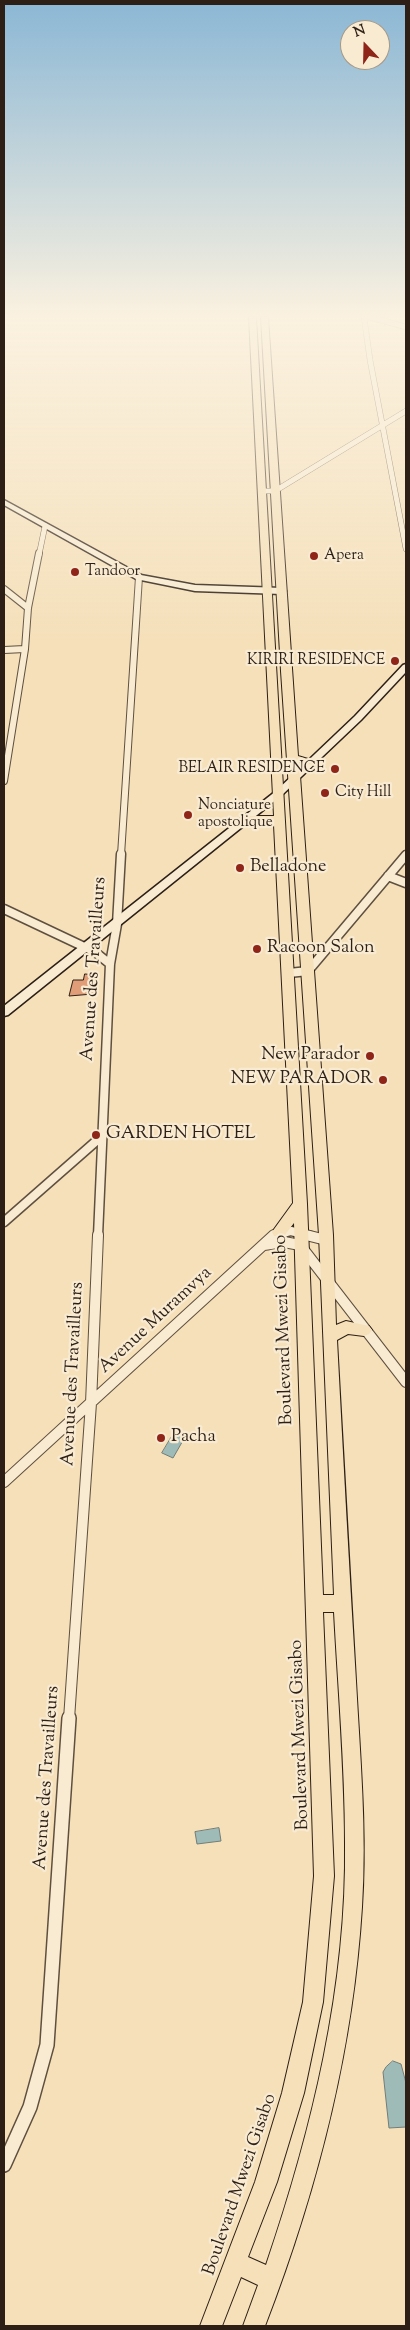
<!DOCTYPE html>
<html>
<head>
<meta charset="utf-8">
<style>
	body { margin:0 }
	#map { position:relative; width:410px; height:2330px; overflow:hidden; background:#f5e0ba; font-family:"Sorts Mill Goudy",serif }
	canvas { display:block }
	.frame { position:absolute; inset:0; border:5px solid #2d1f15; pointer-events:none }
	.north { position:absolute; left:340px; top:20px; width:50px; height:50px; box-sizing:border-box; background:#f8ebd2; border:1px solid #a79986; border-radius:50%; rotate:339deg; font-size:14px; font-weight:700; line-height:20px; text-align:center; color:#2d1f15 }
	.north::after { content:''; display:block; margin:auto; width:18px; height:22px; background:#8f2418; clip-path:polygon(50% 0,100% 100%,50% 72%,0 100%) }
</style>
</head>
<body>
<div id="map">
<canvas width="410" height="2330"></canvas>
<div class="frame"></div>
<div class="north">N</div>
</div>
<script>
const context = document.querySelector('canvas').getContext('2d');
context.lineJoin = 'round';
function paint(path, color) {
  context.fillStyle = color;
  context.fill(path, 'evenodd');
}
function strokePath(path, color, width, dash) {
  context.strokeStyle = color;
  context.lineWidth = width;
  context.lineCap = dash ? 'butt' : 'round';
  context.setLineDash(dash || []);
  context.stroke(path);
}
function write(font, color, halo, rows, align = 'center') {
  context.font = font + ' "Sorts Mill Goudy",serif';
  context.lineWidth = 4.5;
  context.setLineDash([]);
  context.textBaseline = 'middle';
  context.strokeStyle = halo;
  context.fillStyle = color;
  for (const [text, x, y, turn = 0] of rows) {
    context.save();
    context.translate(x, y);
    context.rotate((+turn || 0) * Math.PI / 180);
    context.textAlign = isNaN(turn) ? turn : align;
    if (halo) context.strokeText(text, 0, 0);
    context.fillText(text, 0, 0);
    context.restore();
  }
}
const water = new Path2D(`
	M174 1433 185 1437 173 1458 162 1453Z
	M219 1828 221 1841 197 1844 195 1832Z
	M393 2061 401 2064 406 2083V2127L389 2128 383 2072 386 2067Z`);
const building = new Path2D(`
	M85 974 97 975 93 994 69 996 73 980H83Z`);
const streetFar4 = new Path2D(`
	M364 317 370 360 406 549
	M369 317 406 327
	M262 491H275L406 411
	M39 555 45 526`);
const streetFar3 = new Path2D(`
	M4 589 28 608
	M4 650 25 649
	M4 781 25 649 28 608 39 553
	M121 855 139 577`);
const streetFar2 = new Path2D(`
	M388 876 406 883
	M4 909 95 952 110 964
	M289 973 308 971 406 855
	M4 1222 102 1136
	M98 1236 110 964 117 924 121 854
	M273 1236 291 1231 311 1236`);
const streetFar1 = new Path2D(`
	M306 1235 326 1240
	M264 1245 284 1242 300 1245 406 1382
	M4 1482 274 1235
	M69 1719 91 1403 98 1235`);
const street = new Path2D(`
	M4 2165 30 2107 47 2045 69 1718`);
const secondary = new Path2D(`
	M4 500 141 575 195 585 282 588 286 591 282 594 195 591 136 579 4 505Z
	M406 664V672L361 720 282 795 8 1015 4 1016V1006L276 791 355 716 403 665Z`);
const primary = new Path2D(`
	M249 317H256L307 1204 323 1595H334L319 1235 281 671 261 317H268L298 756 318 762 313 765 299 762 333 1235 336 1325 346 1321 369 1326 372 1330 369 1334 364 1336 348 1334 337 1340C343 1454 349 1568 356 1681 360 1756 367 1832 362 1907 353 2052 317 2191 265 2326H243L258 2285 241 2277 222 2326H200L255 2182 282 2093 303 2002 314 1876 294 1223 284 1236H274L272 1232 293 1203 274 825C264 820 249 826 241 819L247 816H274ZM323 1612H334C338 1688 345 1766 345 1843 347 1987 312 2130 266 2265L248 2257 277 2182 304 2093 323 2002 334 1876Z`);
const markers = [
	[314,556,5,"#8f2418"],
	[75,572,5,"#8f2418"],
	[395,661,5,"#8f2418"],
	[335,769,5,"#8f2418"],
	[325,793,5,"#8f2418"],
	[188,815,5,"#8f2418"],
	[240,868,5,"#8f2418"],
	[257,949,5,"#8f2418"],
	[370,1056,5,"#8f2418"],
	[383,1080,5,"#8f2418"],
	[96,1135,5,"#8f2418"],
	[161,1438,5,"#8f2418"]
];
const farPoinames = [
	["Apera",324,556],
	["Tandoor",85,572],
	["KIRIRI RESIDENCE",385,661,"right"],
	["BELAIR RESIDENCE",325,769,"right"],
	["City Hill",335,793],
	["Nonciature",198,806],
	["apostolique",198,823]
];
const poiNames = [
	["Belladone",250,868],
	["Racoon Salon",267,949],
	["New Parador",360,1056,"right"],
	["NEW PARADOR",373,1080,"right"],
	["GARDEN HOTEL",106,1135],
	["Pacha",171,1438]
];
const streetNames = [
	["Avenue des Travailleurs",95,969,-86],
	["Avenue Muramvya",156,1321,-43],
	["Boulevard Mwezi Gisabo",285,1330,-92],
	["Avenue des Travailleurs",74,1374,-87],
	["Boulevard Mwezi Gisabo",301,1735,-92],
	["Avenue des Travailleurs",48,1778,-86],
	["Boulevard Mwezi Gisabo",241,2185,-71]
];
paint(water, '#9fbbb8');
strokePath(water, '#717d77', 1);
paint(building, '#e19c78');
strokePath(building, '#2d1f15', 1);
strokePath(streetFar4, '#5f4f3e', 6);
strokePath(streetFar3, '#5f4f3e', 8);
strokePath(streetFar2, '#5f4f3e', 11);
strokePath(streetFar1, '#5f4f3e', 12);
strokePath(street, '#5f4f3e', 16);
strokePath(secondary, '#2d1f15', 3);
strokePath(primary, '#2d1f15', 2);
strokePath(streetFar4, '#f8ebd2', 5);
strokePath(streetFar3, '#f8ebd2', 6);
strokePath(streetFar2, '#f8ebd2', 8);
strokePath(streetFar1, '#f8ebd2', 10);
strokePath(street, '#f8ebd2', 13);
paint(secondary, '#f8ebd2');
paint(primary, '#f5e0ba');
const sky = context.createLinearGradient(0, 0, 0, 643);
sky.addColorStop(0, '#8bb7d5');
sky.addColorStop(0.49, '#faf1e0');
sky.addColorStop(1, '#faf1e000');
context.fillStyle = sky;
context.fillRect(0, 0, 410, 643);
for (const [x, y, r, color] of markers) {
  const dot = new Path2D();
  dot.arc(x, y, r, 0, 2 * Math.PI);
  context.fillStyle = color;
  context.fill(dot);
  strokePath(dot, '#f8ebd2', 2);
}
write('15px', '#2d1f15', '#f8ebd2', farPoinames, 'left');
write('18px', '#2d1f15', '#f8ebd2', poiNames, 'left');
write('18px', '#2d1f15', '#f8ebd2', streetNames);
</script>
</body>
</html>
